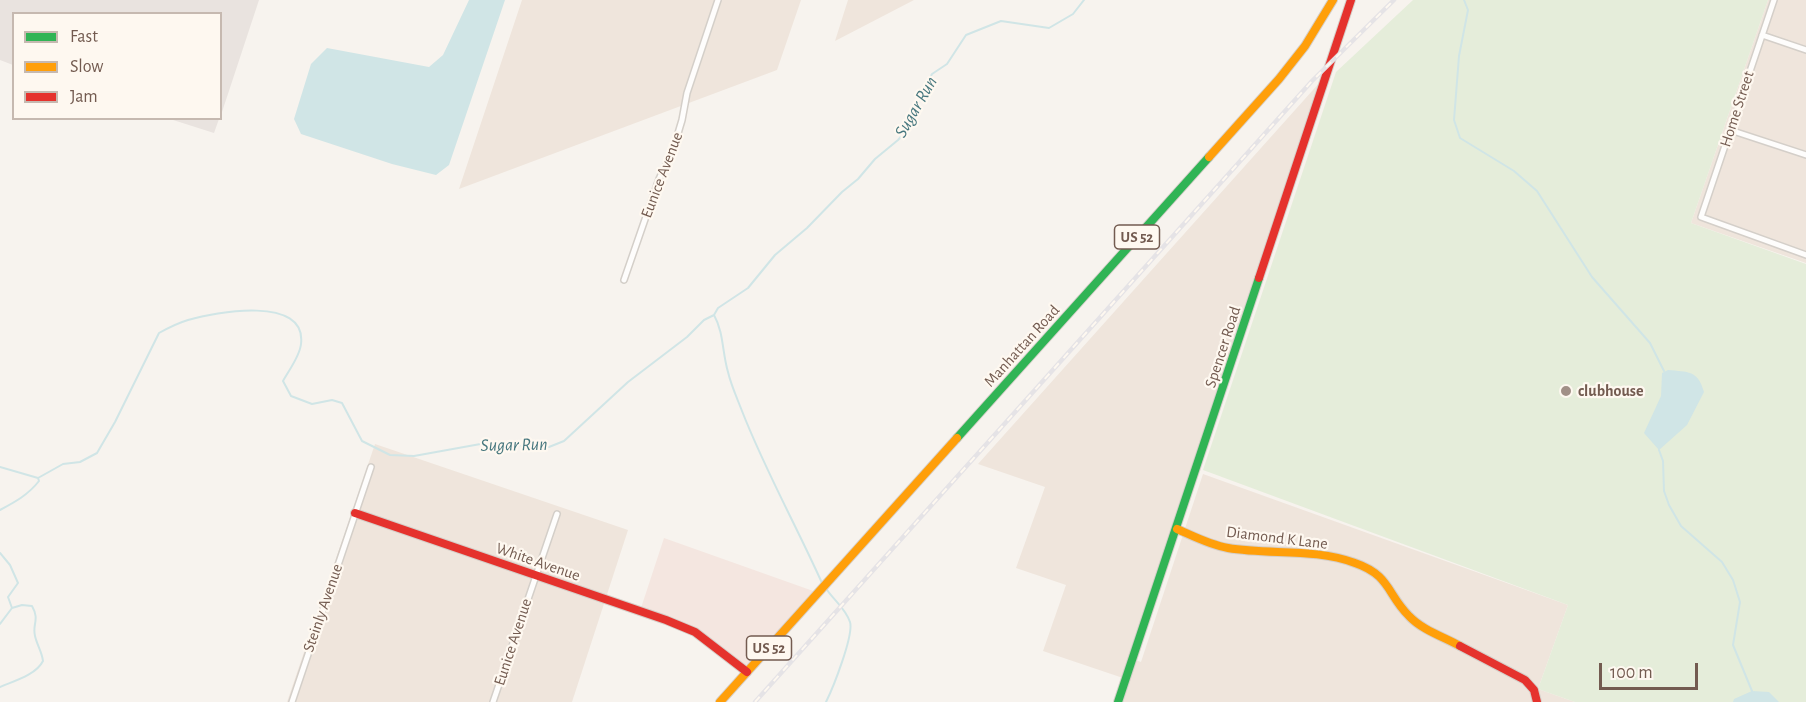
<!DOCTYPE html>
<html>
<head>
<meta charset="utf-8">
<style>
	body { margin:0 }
	#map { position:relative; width:1806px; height:702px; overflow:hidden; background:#f7f3ee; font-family:"Alegreya Sans",sans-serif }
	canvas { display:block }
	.legend { position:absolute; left:12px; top:12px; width:210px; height:108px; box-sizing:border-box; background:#fef8f0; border:2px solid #c6b9b0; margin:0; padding:8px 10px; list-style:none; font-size:18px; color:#735b50 }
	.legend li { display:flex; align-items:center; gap:12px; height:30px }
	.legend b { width:30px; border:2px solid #c6b9b0 }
	.scale { position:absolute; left:1599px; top:663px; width:99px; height:27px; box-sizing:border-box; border:3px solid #735b50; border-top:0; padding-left:8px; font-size:18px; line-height:21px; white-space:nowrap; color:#735b50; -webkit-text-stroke:4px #fef8f0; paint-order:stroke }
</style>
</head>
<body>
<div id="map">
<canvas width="1806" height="702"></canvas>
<ul class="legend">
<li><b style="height:8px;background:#30b455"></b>Fast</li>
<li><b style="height:8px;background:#ff9f0a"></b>Slow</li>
<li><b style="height:8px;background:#e5322d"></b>Jam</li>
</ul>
<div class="scale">100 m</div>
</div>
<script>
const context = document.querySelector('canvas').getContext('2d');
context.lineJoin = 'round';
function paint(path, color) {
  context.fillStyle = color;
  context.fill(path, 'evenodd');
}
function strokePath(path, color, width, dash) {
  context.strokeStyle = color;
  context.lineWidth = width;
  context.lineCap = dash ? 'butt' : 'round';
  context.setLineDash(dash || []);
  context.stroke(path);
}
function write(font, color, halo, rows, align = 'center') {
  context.font = font + ' "Alegreya Sans",sans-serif';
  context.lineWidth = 4.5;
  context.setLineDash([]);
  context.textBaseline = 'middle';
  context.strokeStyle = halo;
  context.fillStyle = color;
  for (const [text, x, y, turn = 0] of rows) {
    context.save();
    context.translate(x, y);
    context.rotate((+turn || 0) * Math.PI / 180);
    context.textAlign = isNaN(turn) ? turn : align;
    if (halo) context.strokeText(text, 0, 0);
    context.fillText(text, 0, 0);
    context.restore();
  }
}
const residential = new Path2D(`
	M522 0H801L777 70 459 189Z
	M848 0H914L835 41Z
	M1768 0H1806V263L1691 223Z
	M1321 81 1123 678 1043 651 1066 585 1016 568 1045 487 978 464Z
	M375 444 628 530 572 702H287Z
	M1203 474 1568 605 1538 689 1575 702H1119L1133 659 1141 662Z`);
const commercial = new Path2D(`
	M664 538 816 592 746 669 723 649 696 630 641 608Z`);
const industrial = new Path2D(`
	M0 0H259L221 115 220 14H14L13 65 0 60Z
	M170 119 219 118V119L214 133Z`);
const green = new Path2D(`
	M1413 0H1768L1691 223 1806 264V702H1575L1538 689 1568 605 1203 470 1336 72Z`);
const water = new Path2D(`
	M469 0H505L449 165 436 175 392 164 301 134 294 119 311 64 327 48 429 67 443 55Z
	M1668 370C1688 372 1698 370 1704 392L1687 425 1659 450 1644 433 1661 396 1662 373Z
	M1752 691 1769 692 1779 702H1733L1734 699Z`);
const stream = new Path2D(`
	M1464 0 1468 10 1459 56 1454 120 1460 138 1514 171 1537 191 1592 277 1650 343 1664 371
	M714 315C724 333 722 352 728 372 731 385 737 398 742 411 765 470 796 525 822 583
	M1659 450 1663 461 1664 491 1669 505 1681 526 1722 562 1733 580 1740 602 1733 645 1752 691
	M0 467 38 478
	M0 510C15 502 28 495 39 481L38 478 63 464 80 462 97 453 115 422 159 333C168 328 178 323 188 320 215 312 307 295 301 344 300 356 289 370 283 381L291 396 312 404 332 400 342 403 362 441 390 455 414 456 486 443 549 447 564 441 628 382 687 337 704 320 714 315 718 308 748 288 775 255 807 228 842 192 858 179 875 159 898 140 907 130 915 114 923 91 932 74 947 64 966 35 1001 21 1049 28 1073 14 1084 0
	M0 553 10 565 18 583 8 597 12 608
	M825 587C833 600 845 607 850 622 854 635 833 688 826 702
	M0 624 12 608
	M0 687C14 681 36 675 43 661 42 652 37 645 35 636 32 624 40 620 32 606L22 605 12 608`);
const street = new Path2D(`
	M1774 0 1701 217 1806 255
	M1762 35 1806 50
	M1730 130 1806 155
	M624 280 659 179 673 150 682 120 687 93 718 0
	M292 702 371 467
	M493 702 557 514`);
const fast = new Path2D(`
	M957 438 1209 157
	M1118 702 1259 278`);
const slow = new Path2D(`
	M1209 157 1279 79 1305 46 1333 0
	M1177 529C1193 536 1210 545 1228 548 1270 555 1315 548 1355 563 1390 575 1387 594 1409 616 1422 630 1444 637 1460 646
	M720 702 957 438`);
const jam = new Path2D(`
	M1259 278 1351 0
	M355 513 666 620 695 632 747 672
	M1460 646 1525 680 1534 690 1537 702`);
const rail = new Path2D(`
	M755 702 1312 81 1394 0`);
const markers = [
	[1566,391,6,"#a19087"]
];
const shields = [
	[1137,237,45],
	[769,648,45]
];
const shieldNames = [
	["US 52",1137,237],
	["US 52",769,648]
];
const streetNames = [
	["Home Street",1737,109,-72],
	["Eunice Avenue",662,175,-69],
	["Manhattan Road",1022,346,-48],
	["Spencer Road",1223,347,-72],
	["Diamond K Lane",1277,538,7],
	["White Avenue",538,562,19],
	["Steinly Avenue",323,608,-71],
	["Eunice Avenue",513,642,-72]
];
const poiNames = [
	["clubhouse",1578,391]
];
const waterNames = [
	["Sugar Run",916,107,-60],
	["Sugar Run",514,445,-1]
];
paint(residential, '#efe5dc');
paint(commercial, '#f4e6e0');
paint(industrial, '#e9e3df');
paint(green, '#e5edda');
paint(water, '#d0e5e6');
strokePath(stream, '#d0e5e6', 2);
strokePath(street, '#d4cfc9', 8);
strokePath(fast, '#d5cfc9', 10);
strokePath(slow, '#d5cfc9', 10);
strokePath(jam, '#d5cfc9', 10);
strokePath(street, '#fefdfc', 5);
strokePath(fast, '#30b455', 8);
strokePath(slow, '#ff9f0a', 8);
strokePath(jam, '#e5322d', 8);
strokePath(rail, '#e5e3e6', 4.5);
strokePath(rail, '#fef8f0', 2, [7]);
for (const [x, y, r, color] of markers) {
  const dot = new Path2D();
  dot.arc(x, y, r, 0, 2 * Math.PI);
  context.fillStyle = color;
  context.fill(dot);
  strokePath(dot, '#fef8f0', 2);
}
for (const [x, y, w] of shields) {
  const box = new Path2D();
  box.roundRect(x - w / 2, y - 12, w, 24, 4.5);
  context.fillStyle = '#fef8f0';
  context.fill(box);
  strokePath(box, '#735b50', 1.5);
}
write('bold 15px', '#735b50', null, shieldNames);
write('16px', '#735b50', '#fef8f0', streetNames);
write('bold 16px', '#735b50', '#fef8f0', poiNames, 'left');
write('italic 18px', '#47777e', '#fef8f0', waterNames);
</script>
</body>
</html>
